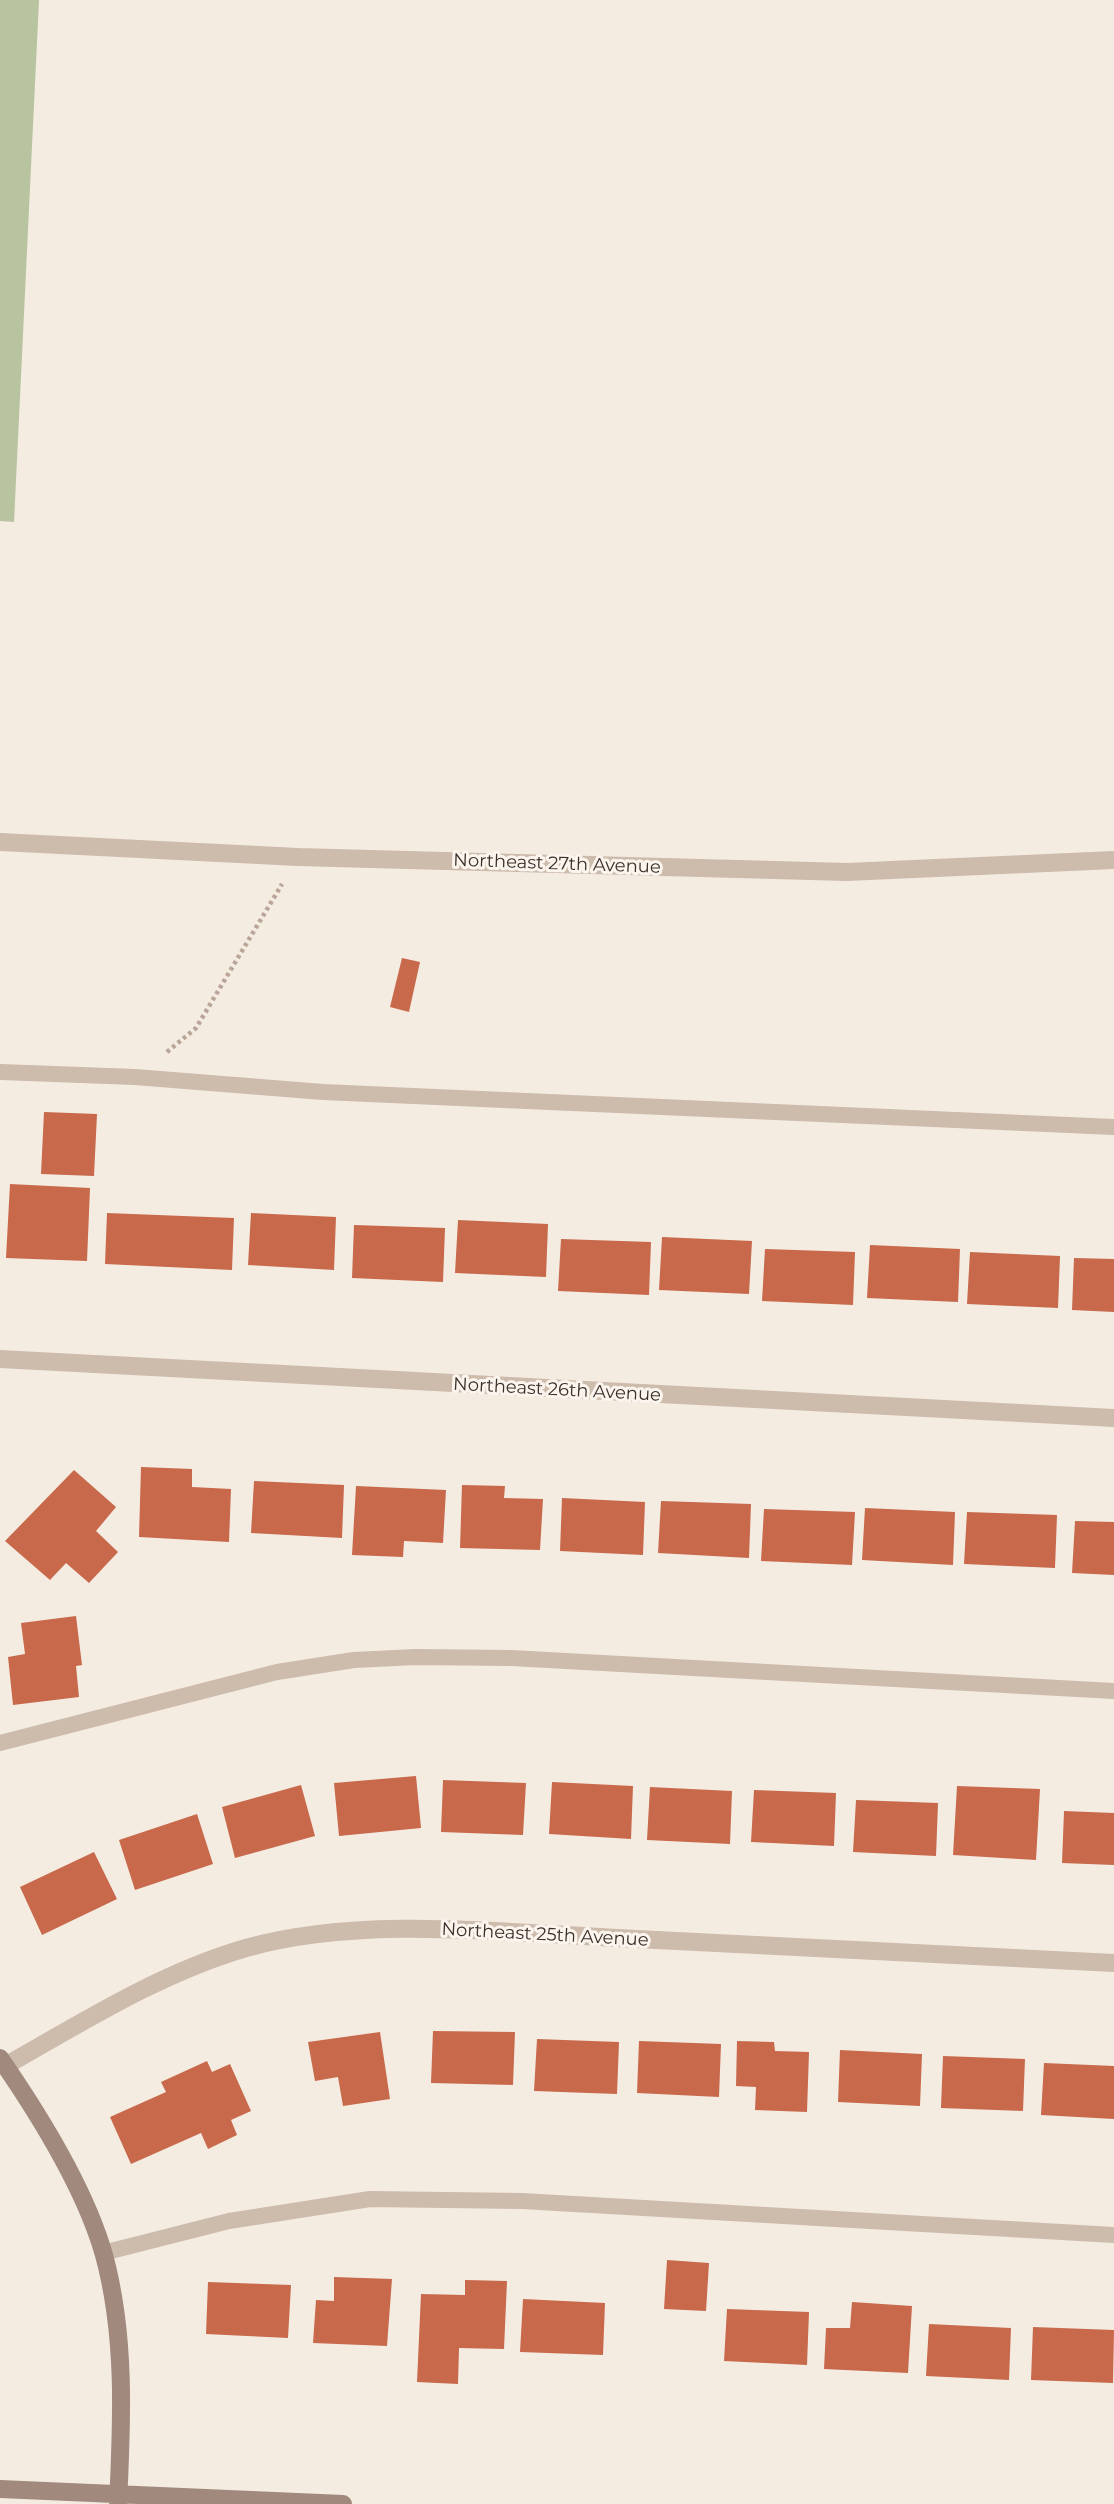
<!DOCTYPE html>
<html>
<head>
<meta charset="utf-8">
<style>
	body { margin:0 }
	canvas { display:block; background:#f4ebe1 }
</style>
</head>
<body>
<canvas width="1114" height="2504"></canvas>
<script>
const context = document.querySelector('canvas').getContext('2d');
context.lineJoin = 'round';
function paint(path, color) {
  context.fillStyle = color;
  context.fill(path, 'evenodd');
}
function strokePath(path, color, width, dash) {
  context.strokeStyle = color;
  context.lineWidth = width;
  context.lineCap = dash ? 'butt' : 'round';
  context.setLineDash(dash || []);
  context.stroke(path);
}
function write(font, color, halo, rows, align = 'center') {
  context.font = font + ' Montserrat,sans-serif';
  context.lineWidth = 6;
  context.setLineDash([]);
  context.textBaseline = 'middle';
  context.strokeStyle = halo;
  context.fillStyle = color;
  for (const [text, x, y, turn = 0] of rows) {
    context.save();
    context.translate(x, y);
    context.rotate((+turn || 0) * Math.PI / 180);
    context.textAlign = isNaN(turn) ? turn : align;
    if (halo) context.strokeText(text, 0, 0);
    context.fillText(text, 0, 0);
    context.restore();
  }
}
const green = new Path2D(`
	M0 0H39L14 522 0 521Z`);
const building = new Path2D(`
	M402 958 420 962 409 1012 390 1007Z
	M44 1112 97 1114 94 1176 41 1174Z
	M10 1184 90 1188 87 1261 6 1258Z
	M107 1213 234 1218 232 1270 105 1264Z
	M251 1213 336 1217 334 1270 248 1265Z
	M458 1220 548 1224 546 1277 455 1273Z
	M354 1225 445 1228 443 1282 352 1278Z
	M662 1237 752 1241 749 1294 659 1290Z
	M561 1239 651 1242 649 1295 558 1291Z
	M870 1245 960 1249 958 1302 867 1298Z
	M765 1249 855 1252 853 1305 762 1301Z
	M970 1252 1060 1256 1058 1308 967 1304Z
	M1074 1258 1114 1259V1312L1072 1310Z
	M141 1467 192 1469V1487L231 1489 229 1542 139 1537Z
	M74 1470 116 1507 96 1531 118 1552 89 1583 66 1563 50 1580 5 1541Z
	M254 1481 344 1485 342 1538 251 1533Z
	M462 1485 505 1486 504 1498 543 1499 540 1550 460 1548Z
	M356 1486 446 1490 443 1543 404 1541 403 1557 352 1555Z
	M562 1498 645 1502 643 1555 560 1551Z
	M661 1501 751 1504 749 1558 658 1553Z
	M865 1508 955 1512 953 1565 862 1560Z
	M764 1509 855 1512 852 1565 761 1561Z
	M967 1512 1057 1515 1055 1568 964 1564Z
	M1075 1521 1114 1522V1575L1072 1573Z
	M76 1616 82 1665 76 1666 79 1697 13 1705 8 1657 25 1654 21 1623Z
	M416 1776 421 1828 339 1836 334 1783Z
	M443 1780 526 1783 523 1835 441 1832Z
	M552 1782 633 1786 631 1839 549 1834Z
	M301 1785 315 1836 235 1858 222 1807Z
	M957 1786 1040 1789 1036 1860 953 1855Z
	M650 1787 732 1791 730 1844 647 1840Z
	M754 1790 836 1793 834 1846 751 1842Z
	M856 1800 938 1803 936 1856 853 1852Z
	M1064 1811 1114 1813V1865L1062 1863Z
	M197 1814 213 1864 135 1890 119 1840Z
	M94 1852 117 1899 42 1935 20 1887Z
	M433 2031 515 2032 513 2085 431 2083Z
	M380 2032 390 2099 343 2106 338 2077 315 2081 308 2042Z
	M537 2039 619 2042 617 2094 534 2091Z
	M639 2041 721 2044 719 2097 637 2093Z
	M737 2041 774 2042 775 2051 809 2052 807 2112 755 2110 756 2087 736 2086Z
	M840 2050 922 2054 920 2106 838 2102Z
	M943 2056 1025 2059 1023 2111 941 2108Z
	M207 2061 212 2072 230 2064 251 2111 231 2120 237 2135 208 2149 201 2133 131 2164 110 2117 166 2092 161 2082Z
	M1044 2063 1114 2066V2119L1041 2115Z
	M667 2260 709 2263 706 2311 664 2309Z
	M334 2277 392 2279 387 2346 313 2343 316 2300 334 2301Z
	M465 2280 507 2281 504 2349 459 2348 458 2384 417 2382 421 2294 465 2295Z
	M208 2282 291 2285 288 2338 206 2334Z
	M523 2299 605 2303 603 2355 520 2352Z
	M852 2302 912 2306 908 2373 824 2369 826 2328H850Z
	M727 2309 809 2312 807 2365 724 2361Z
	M929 2324 1011 2328 1009 2380 926 2376Z
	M1033 2327 1114 2330 1113 2383 1031 2380Z`);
const path = new Path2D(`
	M167 1052 196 1028 282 884`);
const lane = new Path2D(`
	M0 1072 135 1077 323 1092 1114 1127
	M0 1743 277 1672 354 1660 416 1657 511 1658 1114 1691
	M103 2253 229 2221 370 2199 522 2201 1114 2235`);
const street = new Path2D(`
	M0 842 298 857 847 872 1114 860
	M0 1359 1114 1418
	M5 2066C83 2022 160 1973 246 1948 359 1916 501 1932 617 1938 782 1946 948 1954 1114 1963`);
const secondary = new Path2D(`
	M0 2058C38 2113 86 2191 104 2255 126 2336 122 2421 118 2504
	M0 2489 343 2504`);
const streetNames = [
	["Northeast 27th Avenue",557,864,2],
	["Northeast 26th Avenue",557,1390,3],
	["Northeast 25th Avenue",545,1935,3]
];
paint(green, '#b8c4a0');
paint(building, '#c8694b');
strokePath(path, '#b9a596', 4.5, [3.5, 3.5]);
strokePath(lane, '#cdbbac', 16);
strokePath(street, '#cdbbac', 18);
strokePath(secondary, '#a18a7d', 18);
write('18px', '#3b302b', '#fbf5ee', streetNames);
</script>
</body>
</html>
